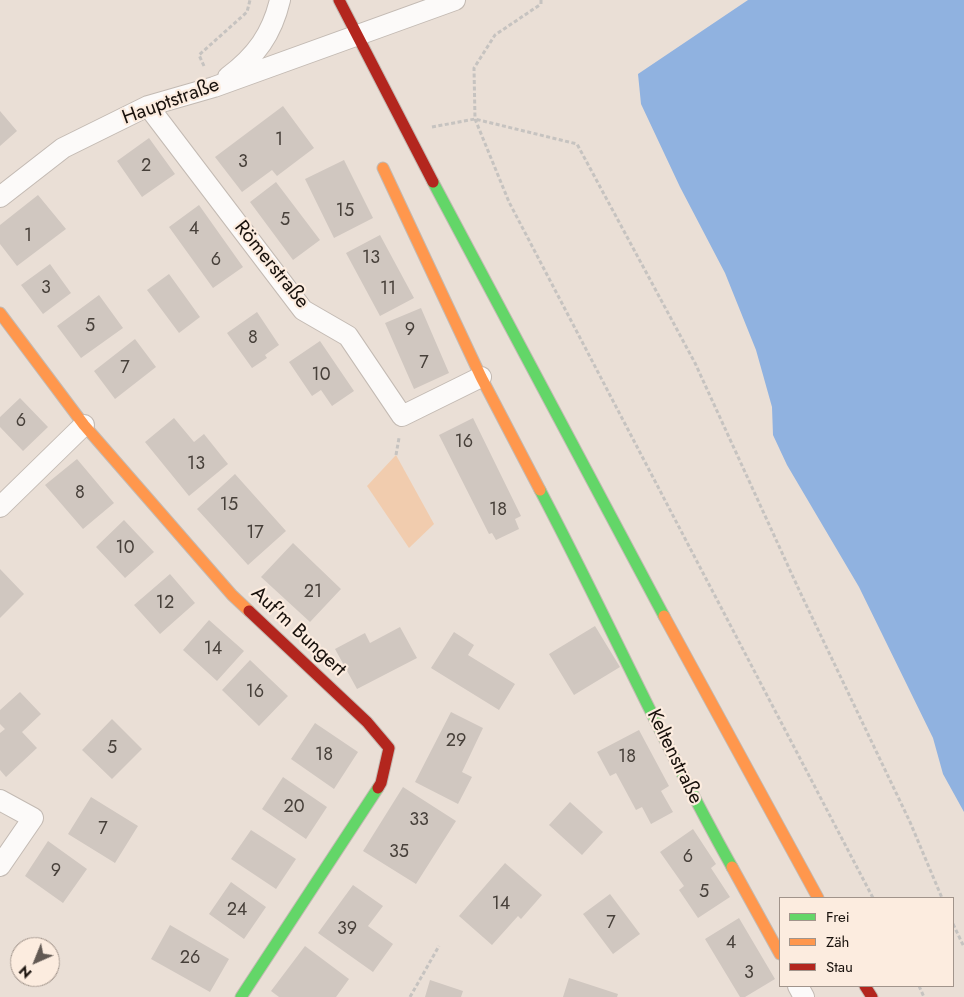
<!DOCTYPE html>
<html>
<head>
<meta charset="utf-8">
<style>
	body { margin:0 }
	#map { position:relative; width:964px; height:997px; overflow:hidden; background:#eadfd6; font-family:Jost,sans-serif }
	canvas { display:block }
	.legend { position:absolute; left:779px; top:897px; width:175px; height:90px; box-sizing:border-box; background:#fcecdf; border:1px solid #a1948b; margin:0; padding:6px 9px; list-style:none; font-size:15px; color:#18110c }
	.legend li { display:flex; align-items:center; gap:10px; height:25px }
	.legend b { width:25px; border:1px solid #a1948b }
	.north { position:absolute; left:10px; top:937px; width:50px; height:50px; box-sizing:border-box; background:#fcecdf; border:1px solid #a1948b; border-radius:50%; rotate:224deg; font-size:14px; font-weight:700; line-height:20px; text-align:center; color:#18110c }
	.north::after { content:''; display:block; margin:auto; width:18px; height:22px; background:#625953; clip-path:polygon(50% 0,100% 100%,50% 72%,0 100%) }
</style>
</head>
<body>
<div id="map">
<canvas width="964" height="997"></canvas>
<ul class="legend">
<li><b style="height:6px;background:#63d668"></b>Frei</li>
<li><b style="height:6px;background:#ff974d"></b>Zäh</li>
<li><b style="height:6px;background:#b3261e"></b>Stau</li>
</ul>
<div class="north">N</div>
</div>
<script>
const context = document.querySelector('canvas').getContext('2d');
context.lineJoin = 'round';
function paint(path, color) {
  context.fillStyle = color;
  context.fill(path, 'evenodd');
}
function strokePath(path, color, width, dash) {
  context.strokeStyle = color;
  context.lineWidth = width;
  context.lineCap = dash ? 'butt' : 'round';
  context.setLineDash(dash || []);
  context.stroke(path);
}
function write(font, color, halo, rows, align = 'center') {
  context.font = font + ' Jost,sans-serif';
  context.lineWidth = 4.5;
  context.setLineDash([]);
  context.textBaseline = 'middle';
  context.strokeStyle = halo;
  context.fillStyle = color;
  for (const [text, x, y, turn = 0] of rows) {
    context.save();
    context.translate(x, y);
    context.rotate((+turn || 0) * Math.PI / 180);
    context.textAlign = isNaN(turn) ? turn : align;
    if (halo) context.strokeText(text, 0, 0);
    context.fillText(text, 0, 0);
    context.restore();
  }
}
const green = new Path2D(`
	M396 455 434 524 409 548 367 486Z`);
const water = new Path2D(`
	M748 0H964V812L943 774 933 738 859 587 787 465 773 435 772 407 756 350 725 273 680 187 641 104 638 74Z`);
const building = new Path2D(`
	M283 106 314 148 277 176 272 170 242 192 215 157Z
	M0 111 17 131 0 146Z
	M149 138 175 174 142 197 117 161Z
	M344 160 373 218 334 238 305 179Z
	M276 182 320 240 293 260 250 202Z
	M38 195 66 229 17 266 0 244V225Z
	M199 205 243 267 213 288 169 227Z
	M380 235 414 298 380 316 346 253Z
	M50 264 71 293 43 314 21 285Z
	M169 274 200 317 179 333 147 290Z
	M99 295 123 328 81 358 57 326Z
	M421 308 449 373 414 389 385 323Z
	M257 312 279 345 265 355 267 358 252 368 227 333Z
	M135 339 156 367 115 399 94 371Z
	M320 341 354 391 332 406 321 390 312 396 289 362Z
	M20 398 48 427 23 451 0 427V417Z
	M174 418 194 442 204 434 228 464 189 496 145 442Z
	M473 418 521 516 515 519 519 529 496 540 492 533 489 534 439 435Z
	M77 459 114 503 83 529 45 485Z
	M235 474 286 531 248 565 197 509Z
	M124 520 154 552 125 578 96 547Z
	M293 543 341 589 310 622 261 577Z
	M0 569 24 594 0 618Z
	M170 574 195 603 160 634 134 605Z
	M209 620 244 651 217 681 183 650Z
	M595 626 620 667 574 695 549 654Z
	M400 627 417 658 357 689 335 649 365 633 370 643Z
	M454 632 474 645 468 655 515 684 499 710 431 668Z
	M250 660 288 696 259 726 222 690Z
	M20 692 41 714 22 732 37 748 6 777 0 770V733L5 729 0 724V710Z
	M451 712 483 728 462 772 472 777 458 804 415 782Z
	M112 719 142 749 112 779 82 750Z
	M315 723 358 752 334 789 291 759Z
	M639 730 669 786 661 791 673 812 651 824 642 807 636 810 616 773 610 776 597 752Z
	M283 777 327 807 306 839 262 809Z
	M403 787 456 821 416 884 363 851Z
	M91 797 138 826 115 863 68 834Z
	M570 802 603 832 582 855 549 825Z
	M693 829 716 864 711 868 730 897 698 918 679 890 684 886 660 852Z
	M251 830 296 859 276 889 231 859Z
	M48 841 87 869 63 903 25 876Z
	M505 863 542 895 521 919 518 916 492 945 459 916Z
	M231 882 266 907 244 939 209 914Z
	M353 885 383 906 368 926 393 944 373 972 318 933Z
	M610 894 640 934 613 954 583 914Z
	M739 918 775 979 745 997H740L705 939Z
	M170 925 229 959 210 992 151 959Z
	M305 946 349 979 336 997H279L271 991Z
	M569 978 618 994 617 997H563Z
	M430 980 463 991 461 997H425Z`);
const path = new Path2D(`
	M541 0V4L495 35 474 68 475 119 509 202 873 898
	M204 66 199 55 247 12 250 0
	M432 127 475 119 577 144 695 363 800 592 910 822 942 898
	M396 455 399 438
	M953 924 964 947
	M919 986 924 997
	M410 997 439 946`);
const street = new Path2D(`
	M228 77C256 56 272 34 280 0
	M148 106 303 310 348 336 402 416 481 377
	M0 197 63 148 148 106 214 87 455 0
	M0 507 84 425
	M0 800 33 818 0 866
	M798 986 804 997`);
const fast = new Path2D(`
	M433 182 664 616
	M540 490C606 615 663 744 732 867
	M241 997 378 788`);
const slow = new Path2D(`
	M383 168 481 377 540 490
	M0 313 84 425 232 595 249 611
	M664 616 818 898
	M732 867 780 954`);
const jam = new Path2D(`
	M339 0 433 182
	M249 611 367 722 389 748 381 783 378 788
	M865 986 872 997`);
const numberNames = [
	["1",279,141],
	["3",243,163],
	["2",146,167],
	["15",345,212],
	["5",285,221],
	["4",194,230],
	["1",28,237],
	["13",371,259],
	["6",216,261],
	["3",46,289],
	["11",388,290],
	["5",90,327],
	["9",410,331],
	["8",253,339],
	["7",424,364],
	["7",125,369],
	["10",321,376],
	["6",21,422],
	["16",464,443],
	["13",196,465],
	["8",80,494],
	["15",229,506],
	["18",498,511],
	["17",255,534],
	["10",125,549],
	["21",313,593],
	["12",165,604],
	["14",213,650],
	["16",255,693],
	["29",456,742],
	["5",112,749],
	["18",324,756],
	["18",627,758],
	["20",294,808],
	["33",419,821],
	["7",103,830],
	["35",399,853],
	["6",688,858],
	["9",56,872],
	["5",704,893],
	["14",501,905],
	["24",237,911],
	["7",611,924],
	["39",347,930],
	["4",731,944],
	["26",190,959],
	["3",749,974]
];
const streetNames = [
	["Hauptstraße",171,102,-20],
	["Römerstraße",271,265,51],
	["Auf'm Bungert",298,632,43],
	["Keltenstraße",674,757,64]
];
paint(green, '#f1ccae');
paint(water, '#90b2e0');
paint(building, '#d0c7c0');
strokePath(street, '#c3bab3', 22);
strokePath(fast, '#c3bab3', 13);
strokePath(slow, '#c3bab3', 13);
strokePath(jam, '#c3bab3', 13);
strokePath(path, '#c6c3c0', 3, [4, 2.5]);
strokePath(street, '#fcfaf9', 20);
strokePath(fast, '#63d668', 11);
strokePath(slow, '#ff974d', 11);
strokePath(jam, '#b3261e', 11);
write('18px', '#47403a', null, numberNames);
write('20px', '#18110c', '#fcecdf', streetNames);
</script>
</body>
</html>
